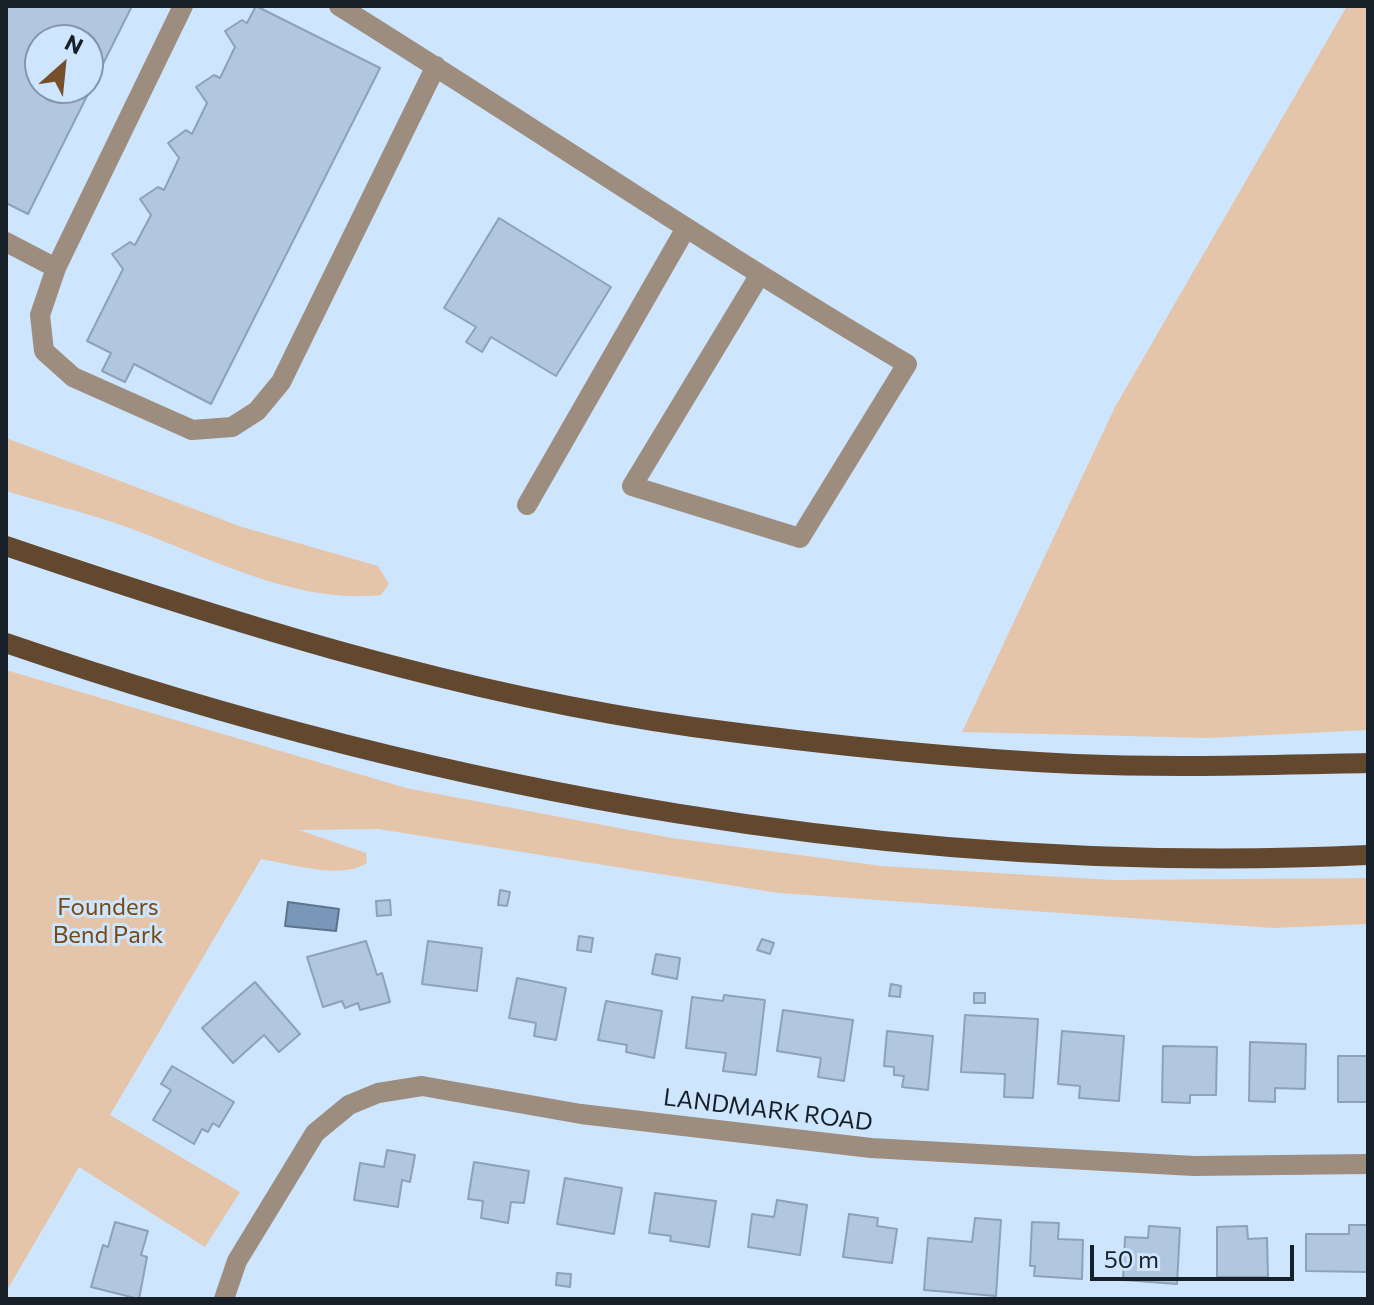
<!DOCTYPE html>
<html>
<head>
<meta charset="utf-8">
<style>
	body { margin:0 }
	#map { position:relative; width:1374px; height:1305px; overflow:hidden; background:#cee5fe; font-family:Commissioner,sans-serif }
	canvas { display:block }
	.frame { position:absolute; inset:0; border:8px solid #171f28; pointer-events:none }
	.north { position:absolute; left:24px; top:24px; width:80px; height:80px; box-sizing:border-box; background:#cee5fe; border:2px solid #8596a8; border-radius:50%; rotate:27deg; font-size:22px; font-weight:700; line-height:32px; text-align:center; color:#171f28 }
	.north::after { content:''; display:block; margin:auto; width:28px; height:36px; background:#76502c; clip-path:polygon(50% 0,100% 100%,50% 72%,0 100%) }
	.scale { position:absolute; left:1090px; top:1245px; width:204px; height:36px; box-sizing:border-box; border:4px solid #171f28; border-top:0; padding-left:10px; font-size:24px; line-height:28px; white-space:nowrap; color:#171f28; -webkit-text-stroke:6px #cee5fe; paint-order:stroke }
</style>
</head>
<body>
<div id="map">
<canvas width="1374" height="1305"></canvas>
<div class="frame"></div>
<div class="north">N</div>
<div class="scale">50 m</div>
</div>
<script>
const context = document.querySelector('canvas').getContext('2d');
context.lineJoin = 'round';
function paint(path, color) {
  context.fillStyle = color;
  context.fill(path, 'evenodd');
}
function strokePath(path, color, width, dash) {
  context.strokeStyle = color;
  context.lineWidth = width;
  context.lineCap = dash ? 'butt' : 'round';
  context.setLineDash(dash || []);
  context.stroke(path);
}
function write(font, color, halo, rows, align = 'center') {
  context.font = font + ' Commissioner,sans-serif';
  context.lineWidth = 6;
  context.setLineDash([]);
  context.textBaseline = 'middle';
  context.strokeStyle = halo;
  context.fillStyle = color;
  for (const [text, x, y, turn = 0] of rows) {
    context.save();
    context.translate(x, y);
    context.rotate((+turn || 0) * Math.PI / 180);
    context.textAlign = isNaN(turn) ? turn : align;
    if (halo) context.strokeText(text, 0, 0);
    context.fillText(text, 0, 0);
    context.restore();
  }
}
const green = new Path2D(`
	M1347 6H1368V730L1208 738 962 732 1115 407Z
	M6 438 242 527 378 566 389 584 381 595C288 605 199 551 112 522 77 510 41 502 6 491Z
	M6 670 406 788 672 838 882 866 1112 880 1368 878V924L1272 928 779 893 378 829 299 830 366 853 367 863C340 880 291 864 261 859L110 1115 240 1192 205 1247 79 1167 6 1292Z`);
const water = new Path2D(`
	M288 902 339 909 336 931 285 926Z`);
const building = new Path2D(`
	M6 6H132L28 214 6 203ZM40 40H88V88H40Z
	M256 6 380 68 211 404 134 364 125 382 102 371 111 353 87 341 123 269 112 254 130 242 135 245 151 215 140 199 158 187 164 190 179 158 168 143 186 130 192 134 207 103 196 87 214 75 220 78 235 47 225 31 242 20 247 23Z
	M499 218 611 287 556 376 491 337 482 352 466 342 476 327 444 308Z
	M500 890 510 892 507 906 498 905Z
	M390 900 391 915 377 916 376 901Z
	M579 936 593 938 591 952 577 950Z
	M762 939 774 943 770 954 757 950Z
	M366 941 377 975 382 973 390 1002 360 1010 358 1003 345 1008 342 1001 323 1007 307 957Z
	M428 941 482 948 477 991 422 984Z
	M656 954 680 958 677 979 652 974Z
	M517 978 566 988 556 1040 534 1036 536 1023 509 1018Z
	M255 982 300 1034 279 1052 264 1035 233 1063 202 1028Z
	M891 984 901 986 900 997 889 996Z
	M974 993H985V1003H974Z
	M724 995 765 1000 756 1075 723 1071 726 1053 686 1048 692 997 723 1001Z
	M606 1001 662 1011 654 1058 626 1052 627 1045 598 1040Z
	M783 1010 853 1020 844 1081 818 1077 821 1058 777 1051Z
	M965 1015 1038 1019 1033 1098 1004 1097 1005 1074 961 1072Z
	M887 1031 933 1036 928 1090 902 1087 904 1076 894 1075V1067L884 1066Z
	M1062 1031 1124 1036 1119 1101 1079 1098 1080 1086 1058 1084Z
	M1250 1042 1306 1044 1305 1089 1275 1088V1102L1249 1101Z
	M1163 1046 1217 1047 1216 1095H1190V1103L1162 1102Z
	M1338 1056H1368V1102H1338Z
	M172 1066 234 1102 219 1127 213 1123 208 1132 202 1129 194 1144 153 1120 171 1090 161 1084Z
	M387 1150 415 1155 410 1182 402 1180 398 1207 354 1200 360 1163 384 1167Z
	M474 1162 529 1171 524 1203 511 1202 508 1223 481 1218 483 1201 468 1199Z
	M565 1178 622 1188 614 1234 557 1224Z
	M655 1193 716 1201 709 1247 670 1241 671 1236 649 1233Z
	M777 1200 807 1205 800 1255 748 1247 752 1214 774 1217Z
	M849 1214 878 1218 877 1226 897 1229 892 1263 843 1257Z
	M975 1218 1001 1220 996 1296 924 1290 928 1238 972 1242Z
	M115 1222 148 1231 141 1255 147 1257 139 1299 91 1287 103 1245 108 1247Z
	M1032 1222 1059 1223 1058 1239 1083 1240 1082 1279 1034 1276 1035 1266H1030Z
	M1349 1225H1368V1272L1306 1271V1234H1349Z
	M1149 1226 1180 1228 1177 1284 1123 1280 1125 1237 1148 1238Z
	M1247 1226 1248 1239 1267 1238 1268 1277H1217V1227Z
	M557 1273 571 1274 570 1287 556 1285Z`);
const minor = new Path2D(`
	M339 6C529 124 714 250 907 364L800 538 632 486 759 276
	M6 242 56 268 183 6
	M56 268 40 315 44 351 73 377 192 430 232 427 257 411 281 382 436 66
	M527 505 686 228
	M224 1299 237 1261 315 1133 349 1105 378 1093 422 1086 581 1114 871 1148 1194 1166 1368 1164`);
const major = new Path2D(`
	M6 546C230 622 457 694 693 727 819 744 948 758 1075 764 1172 768 1270 765 1368 763
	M6 643C443 793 905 877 1368 855`);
const parkNames = [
	["Founders",108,907],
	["Bend Park",108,935]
];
const streetNames = [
	["LANDMARK ROAD",768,1110,7]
];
paint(green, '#e4c5a9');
paint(water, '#7897b9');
strokePath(water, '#5b738e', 2);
paint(building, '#b1c6df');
strokePath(building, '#8da2b9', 2);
strokePath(minor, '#9d8d7f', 20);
strokePath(major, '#634830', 20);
write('24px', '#774812', '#cee5fe', parkNames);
write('24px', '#171f28', '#cee5fe', streetNames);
</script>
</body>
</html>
